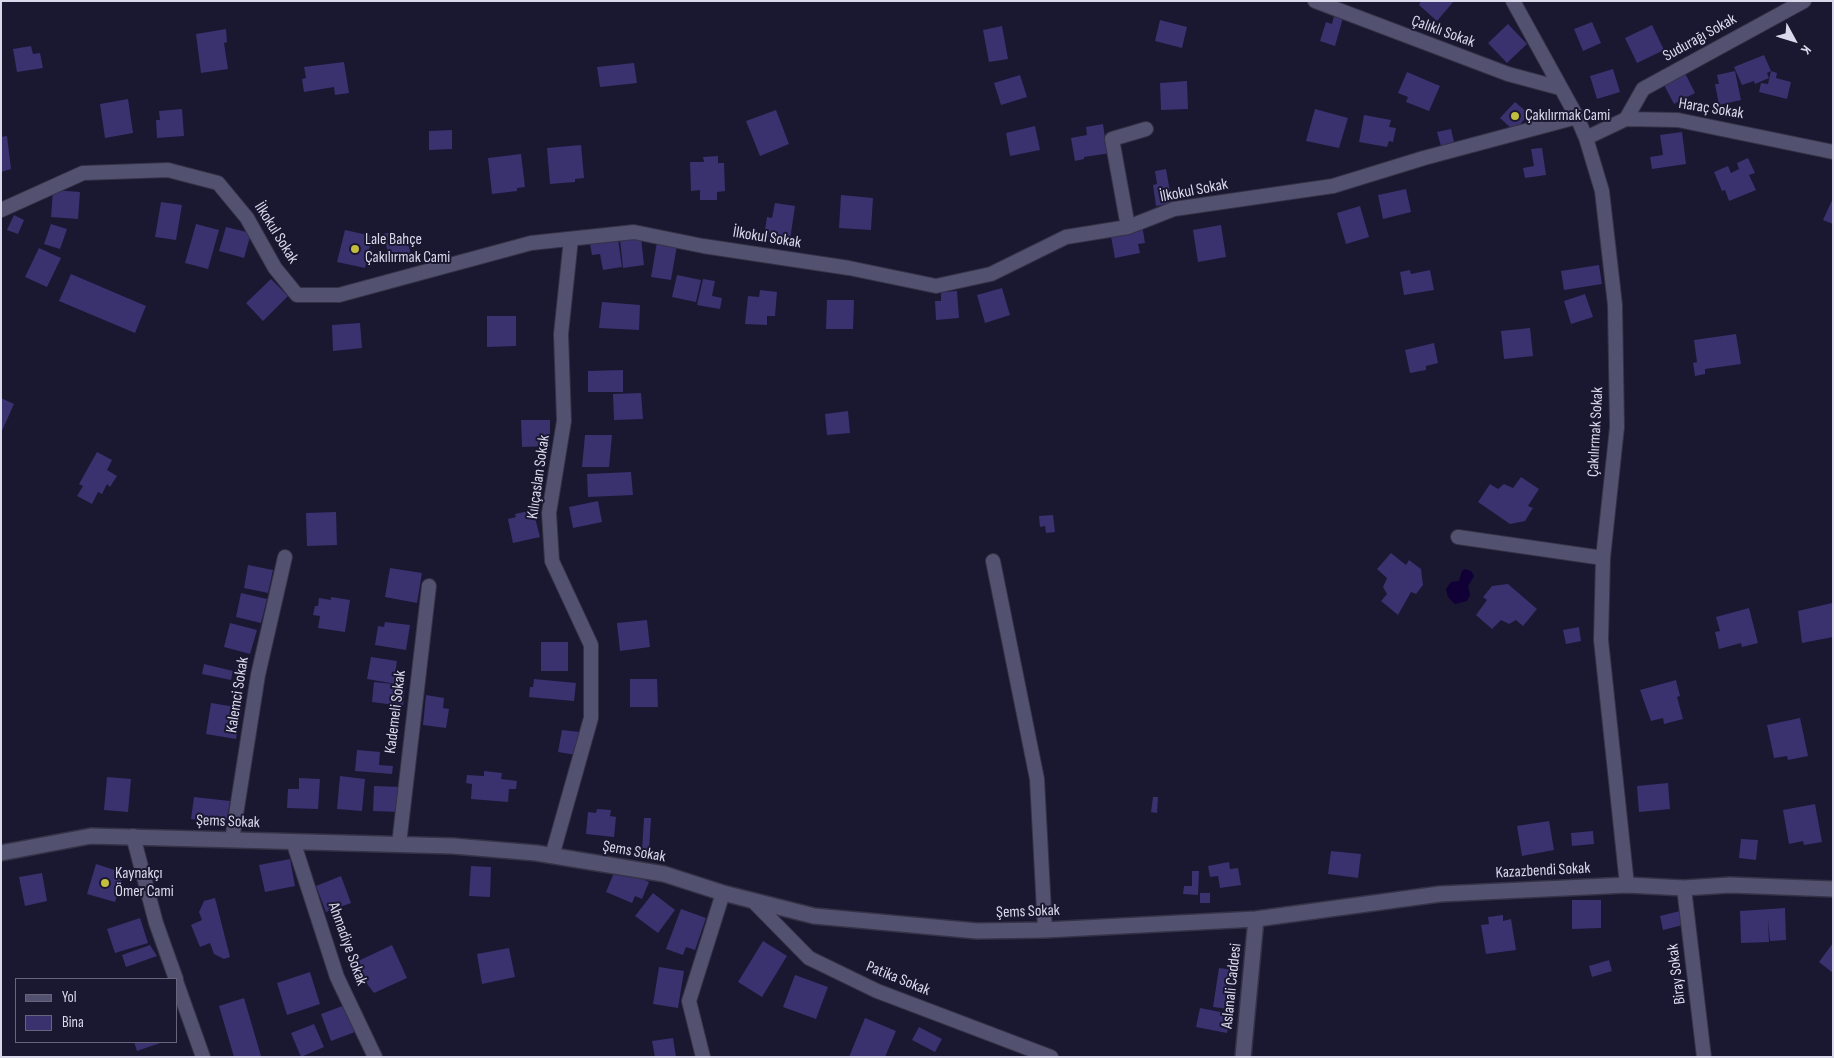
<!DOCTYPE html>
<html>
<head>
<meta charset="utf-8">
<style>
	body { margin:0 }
	#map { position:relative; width:1834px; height:1058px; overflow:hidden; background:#1a1731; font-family:"Sofia Sans Condensed",sans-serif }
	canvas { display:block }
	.frame { position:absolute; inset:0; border:2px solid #d9d9eb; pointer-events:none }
	.legend { position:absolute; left:15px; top:978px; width:162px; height:65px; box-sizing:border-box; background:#1a1731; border:1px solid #66657b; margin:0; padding:6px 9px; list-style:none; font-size:15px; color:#d9d9eb }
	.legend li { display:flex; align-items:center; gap:10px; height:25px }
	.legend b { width:25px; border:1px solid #66657b }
	.north { position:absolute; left:1769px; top:15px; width:50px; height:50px; -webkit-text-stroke:4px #1a1731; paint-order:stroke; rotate:129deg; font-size:14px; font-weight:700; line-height:20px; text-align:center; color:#d9d9eb }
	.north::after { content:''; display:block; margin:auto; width:18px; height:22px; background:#d9d9eb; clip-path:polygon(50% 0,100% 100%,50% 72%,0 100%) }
</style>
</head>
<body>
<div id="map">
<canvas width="1834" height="1058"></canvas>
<div class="frame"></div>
<ul class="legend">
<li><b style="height:6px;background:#535170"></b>Yol</li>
<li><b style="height:14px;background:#3a316f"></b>Bina</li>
</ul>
<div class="north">K</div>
</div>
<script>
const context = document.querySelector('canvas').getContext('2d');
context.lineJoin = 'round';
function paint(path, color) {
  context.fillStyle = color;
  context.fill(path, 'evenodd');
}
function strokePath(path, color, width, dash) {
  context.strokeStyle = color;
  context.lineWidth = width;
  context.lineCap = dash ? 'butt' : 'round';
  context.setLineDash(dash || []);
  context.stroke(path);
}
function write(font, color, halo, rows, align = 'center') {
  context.font = font + ' "Sofia Sans Condensed",sans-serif';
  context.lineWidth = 4;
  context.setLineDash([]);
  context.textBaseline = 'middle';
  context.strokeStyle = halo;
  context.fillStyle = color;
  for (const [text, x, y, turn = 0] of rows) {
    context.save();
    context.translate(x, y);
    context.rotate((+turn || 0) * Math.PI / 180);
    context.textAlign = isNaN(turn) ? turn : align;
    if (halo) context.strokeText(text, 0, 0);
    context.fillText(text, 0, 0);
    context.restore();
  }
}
const water = new Path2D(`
	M1465 569 1471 571 1474 576 1468 586 1470 595 1467 601 1455 604 1448 597 1446 589 1451 582 1459 581 1462 571Z`);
const building = new Path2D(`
	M1421 1H1454L1437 21 1419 5Z
	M1334 16 1343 18 1335 46 1320 41 1326 22 1332 24Z
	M1160 20 1187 27 1182 48 1155 41Z
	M1592 22 1601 43 1583 51 1574 29Z
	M1508 24 1527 44 1507 63 1488 43Z
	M1652 25 1664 50 1637 63 1625 38Z
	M1002 26 1008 59 989 62 983 30Z
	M226 29 227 42 224 43 228 69 201 73 196 34Z
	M31 46 33 54 40 53 43 68 17 72 13 49Z
	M1764 55 1771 71 1767 73 1769 78 1755 84 1754 81 1742 85 1734 67Z
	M344 62 349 93 335 95 334 87 304 92 302 79 306 78 304 67Z
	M634 63 637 83 600 87 597 67Z
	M1613 69 1620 92 1597 99 1590 76Z
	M1684 71 1695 93 1674 104 1663 83Z
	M1735 71 1741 100 1719 105 1715 84H1719L1717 75Z
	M1771 71 1777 73 1776 78 1791 82 1787 99 1759 92 1761 83 1768 84Z
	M1407 72 1440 86 1429 111 1406 102 1408 97 1398 93Z
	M1020 75 1027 97 1001 105 994 83Z
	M1187 81 1188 109 1161 110 1160 83Z
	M128 99 133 133 105 138 100 104Z
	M1515 102 1529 114 1514 131 1500 118Z
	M182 109 184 136 157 138 156 120H160L159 111Z
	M1315 109 1348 118 1339 148 1306 141Z
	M776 110 789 144 760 156 746 121Z
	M1364 115 1391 120 1389 127 1396 128 1393 142 1389 141 1387 147 1359 142Z
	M1103 124 1105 138 1109 137 1111 153 1084 157V159L1075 161 1071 138 1087 135 1086 127Z
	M1035 126 1040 150 1010 156 1006 133Z
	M1451 129 1454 142 1441 146 1437 132Z
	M452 130V149L429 150V131Z
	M1682 132 1686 164 1652 169 1650 157 1663 155 1660 135Z
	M7 136 11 169 1 172V137Z
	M581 145 584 178 575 179V182L550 184 547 148Z
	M1542 148 1546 175 1525 178 1523 168 1534 166 1531 149Z
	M521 154 525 187 517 188V191L492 194 488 158Z
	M718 156V163H724L725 191 717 192V200H700V190L691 191 690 162H704L703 157Z
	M1748 158 1755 173 1749 175 1756 190 1729 201 1725 190 1722 191 1714 172 1728 166 1731 173 1739 169 1737 163Z
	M1166 169 1172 203 1156 206 1153 185 1157 184 1155 171Z
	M1406 189 1411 212 1383 219 1378 195Z
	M53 190 80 192 78 219 51 217Z
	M841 195 873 198 871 230 839 228Z
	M1833 198V224L1823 220Z
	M161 202 182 205 176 240 155 237Z
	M775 203 795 206 790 240 764 236 767 217 772 218Z
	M1360 206 1369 237 1346 244 1337 213Z
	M14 215 24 220 18 234 7 230Z
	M51 224 67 229 60 249 44 244Z
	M196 224 219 230 208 269 185 263Z
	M1142 225 1145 243 1138 244 1140 253 1115 258 1110 231Z
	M1221 225 1226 257 1198 262 1193 230Z
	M226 227 251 233 244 258 219 251Z
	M345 230 372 236 365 268 337 262Z
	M394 231 396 241 407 239 411 255 390 260 383 234Z
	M641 237 644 265 623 268 620 240Z
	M618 239 622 267 603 270 600 254 592 255 590 244Z
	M657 242 677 245 671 280 651 277Z
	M39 248 61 258 47 287 25 277Z
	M1599 265 1602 284 1564 290 1561 271Z
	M1410 270 1411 274 1430 270 1434 290 1404 295 1400 272Z
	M71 274 146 306 135 333 59 301Z
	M677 275 701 280 696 302 672 297Z
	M271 279 288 296 263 321 246 303Z
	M703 279 715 281 712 296 722 298 720 309 697 305Z
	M1002 288 1010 315 985 323 977 295Z
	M760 290 777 292 775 316H767V325L745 324 748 296 759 297Z
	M957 291 959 318 936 320 935 301H941V292Z
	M1585 294 1593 317 1571 324 1564 301Z
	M827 300H854L853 329H826Z
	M602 302 640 305 639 330 599 328Z
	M487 316H516V346L487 347Z
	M360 323 362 348 333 351 332 325Z
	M1530 328 1533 356 1504 359 1501 331Z
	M1736 334 1741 364 1705 369V374L1695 376 1693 363 1697 362 1694 340Z
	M1434 343 1438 363 1426 366V370L1410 373 1405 350Z
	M623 370V392H588V371Z
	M641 393 643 419 614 420 613 394Z
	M1 398 14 404 1 433Z
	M848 411 850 433 827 435 825 414Z
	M521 420H550V446L522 447Z
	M585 435H612L609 467H582Z
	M97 452 112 460 107 470 117 476 110 487 107 484 102 494 98 492 92 504 77 496 83 486 79 484Z
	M631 472 633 495 588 497 587 474Z
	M1521 477 1539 489 1528 506 1533 508 1525 521 1510 524 1478 502 1490 484 1498 489 1504 484 1513 488Z
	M598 501 602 522 573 528 569 507Z
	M533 510 540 537 513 543 508 519 516 517 515 514Z
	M336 512 337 545 307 546 306 513Z
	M1053 515 1055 532 1046 533 1045 526 1040 527 1039 516Z
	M1391 553 1406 565 1409 560 1421 569 1423 585 1416 594 1411 592 1398 615 1381 601 1387 594 1383 587 1387 578 1377 569Z
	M248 565 273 570 268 593 244 588Z
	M390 568 422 573 417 603 385 597Z
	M1508 584 1537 609 1523 626 1516 620 1509 624 1501 620 1492 629 1476 615 1487 600 1483 597 1492 586Z
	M241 593 267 599 261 623 236 617Z
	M331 597 350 600 345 632 318 628 320 616 313 615 315 606H318L319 598 331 600Z
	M1832 603 1833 637 1802 643 1798 611Z
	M1749 608 1758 643 1742 647 1741 643 1719 649 1715 632 1720 631 1716 617Z
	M647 620 650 647 620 651 617 623Z
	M385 622 410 625 406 650 375 645 378 626 384 627Z
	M230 623 257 630 250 654 224 647Z
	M1579 627 1581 641 1566 644 1563 630Z
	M541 642H568V671H541Z
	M371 657 397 661 395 674 406 676 403 706 372 702 374 682 402 685 367 679Z
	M204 664 233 671 231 680 202 674Z
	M534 679 576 683 574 701 529 697 530 687H533Z
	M630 679H657L658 707H630Z
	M1676 680 1680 696 1677 697 1683 719 1664 724 1663 718 1651 721 1640 690Z
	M426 695 444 698 443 708 449 709 446 728 423 725Z
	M211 703 242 708 236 739 206 734Z
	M1800 718 1808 756 1788 760 1787 756 1774 758 1767 725Z
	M562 730 580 732 576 755 558 752Z
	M357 750 380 752 379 765 393 766 392 774 355 771Z
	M484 771 502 773 501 779 517 781 516 789H509L508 802 471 799 472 784 466 783 467 775 484 776Z
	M340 776 365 779 362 811 337 809Z
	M107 777 131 779 128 812 104 810Z
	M299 778 320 779 318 809 287 808 288 789H299Z
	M1668 783 1670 809 1639 812 1637 786Z
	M374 786 401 787 400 812 373 811Z
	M194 797 230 801 226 823 191 819Z
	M1153 797H1158L1157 813 1151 812Z
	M1815 804 1822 842 1804 845 1803 841 1789 844 1783 810Z
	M597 809 611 810 610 816 616 817 614 837 586 834 588 812 596 813Z
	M644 818H651L649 851H642Z
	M1549 821 1554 850 1522 856 1517 826Z
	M1593 831 1594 844 1572 846 1571 833Z
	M1741 839 1758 840 1756 860 1739 858Z
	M1331 851 1361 854 1358 878 1328 874Z
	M290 859 295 886 265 892 259 865Z
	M1229 862 1230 869 1238 868 1241 885 1220 888 1218 876 1210 877 1208 866Z
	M96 864 124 873 115 902 87 894Z
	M471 866 491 867 490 897 469 896Z
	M616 868 649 882 642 899 635 896 632 903 606 892Z
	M1192 871H1199L1198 895 1183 894 1184 886H1192Z
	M42 873 47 901 25 906 19 877Z
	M341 876 351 903 326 912 316 886Z
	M653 893 675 910 658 933 635 916Z
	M1200 893H1210V903H1200Z
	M215 898 230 957 224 959 214 954 210 943 200 947 191 925 202 920 199 912 204 901Z
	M1572 900H1601V928L1572 929Z
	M1785 908 1786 940 1770 941 1768 918 1769 942 1741 943 1740 911Z
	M681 909 706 918 695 950 686 947 683 955 666 949Z
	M1680 911 1683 925 1663 930 1660 916Z
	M1503 915V921L1511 919 1516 950 1486 954 1481 925 1489 924 1488 917Z
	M140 918 148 943 115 953 107 929Z
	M763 941 787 956 762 997 738 982Z
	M1833 943V973L1819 962Z
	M150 945 157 956 126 967 122 955Z
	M392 945 407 978 374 993 352 964Z
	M509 948 515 977 482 984 477 954Z
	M1609 960 1612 971 1592 977 1589 966Z
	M659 967 684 971 678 1008 653 1004Z
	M1219 968 1234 970 1229 1009 1213 1007Z
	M310 972 320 1004 287 1015 277 983Z
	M795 975 828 987 816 1019 783 1007Z
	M244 998 261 1056 260 1057H234L219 1006Z
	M345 1005 355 1032 331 1041 321 1014Z
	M1200 1008 1231 1014 1227 1033 1196 1027Z
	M865 1018 896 1031 885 1057H849Z
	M314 1024 324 1047 301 1057 291 1033Z
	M919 1027 942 1039 935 1052 912 1040Z
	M673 1038 676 1057H655L652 1041Z
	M134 1042H163L137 1051Z`);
const street = new Path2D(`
	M1315 1 1508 74 1560 88
	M1513 1 1577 117 1586 138 1602 191 1615 305 1617 427 1603 558 1601 640 1627 885
	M1626 119 1643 89 1804 1
	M1586 138 1626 119 1678 120 1833 152
	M1 210 83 173 168 170 218 183 247 218 275 268 297 295H339L531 243 634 232 703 246 849 268 936 286 991 274 1066 237 1128 227 1174 209 1333 186 1424 158 1577 117
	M1128 227 1112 139 1146 129
	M1458 537 1603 558
	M993 561 1037 779 1045 930
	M133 836 156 923 176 979
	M232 840 258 675 285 557
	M293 841 337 977 375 1057
	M399 844 429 586
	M552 856 591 718V645L552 561 549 513 564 421 561 334 571 239
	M1684 888 1704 1057
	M753 901 809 958 877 991 1051 1057
	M176 981 203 1057
	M703 1057 689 1001 723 893`);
const secondary = new Path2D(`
	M1 853 91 836 453 846 536 853 664 874 723 893 814 916 977 931 1045 930 1256 919 1440 894 1627 885 1684 888 1730 885 1833 889
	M1243 1057 1256 919`);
const markers = [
	[1515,116,5,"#c2bd3f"],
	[355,249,5,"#c2bd3f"],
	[105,883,5,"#c2bd3f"]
];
const streetNames = [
	["Çalıklı Sokak",1443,32,20],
	["Sudurağı Sokak",1700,38,-29],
	["Haraç Sokak",1711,109,9],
	["İlkokul Sokak",1194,191,-11],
	["İlkokul Sokak",276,233,58],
	["İlkokul Sokak",767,238,9],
	["Çakılırmak Sokak",1596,432,-87],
	["Kılıçaslan Sokak",539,477,-82],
	["Kalemci Sokak",238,695,-81],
	["Kademeli Sokak",396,712,-83],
	["Şems Sokak",228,822,2],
	["Şems Sokak",634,852,10],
	["Kazazbendi Sokak",1543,871,-3],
	["Şems Sokak",1028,912,-2],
	["Ahmadiye Sokak",347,944,70],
	["Biray Sokak",1677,974,-97],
	["Patika Sokak",898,979,22],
	["Aslanali Caddesi",1232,986,-84]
];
const poiNames = [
	["Çakılırmak Cami",1525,116],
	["Lale Bahçe",365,240],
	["Çakılırmak Cami",365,258],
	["Kaynakçı",115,874],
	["Ömer Cami",115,892]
];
paint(water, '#100036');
paint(building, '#3a316f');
strokePath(street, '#343246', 16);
strokePath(secondary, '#343246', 18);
strokePath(street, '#535170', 14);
strokePath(secondary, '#535170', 15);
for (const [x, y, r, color] of markers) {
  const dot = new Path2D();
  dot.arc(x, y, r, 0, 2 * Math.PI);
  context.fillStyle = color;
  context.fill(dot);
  strokePath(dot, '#1a1731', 2);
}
write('16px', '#d9d9eb', '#1a1731', streetNames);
write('16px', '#d9d9eb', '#1a1731', poiNames, 'left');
</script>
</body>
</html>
